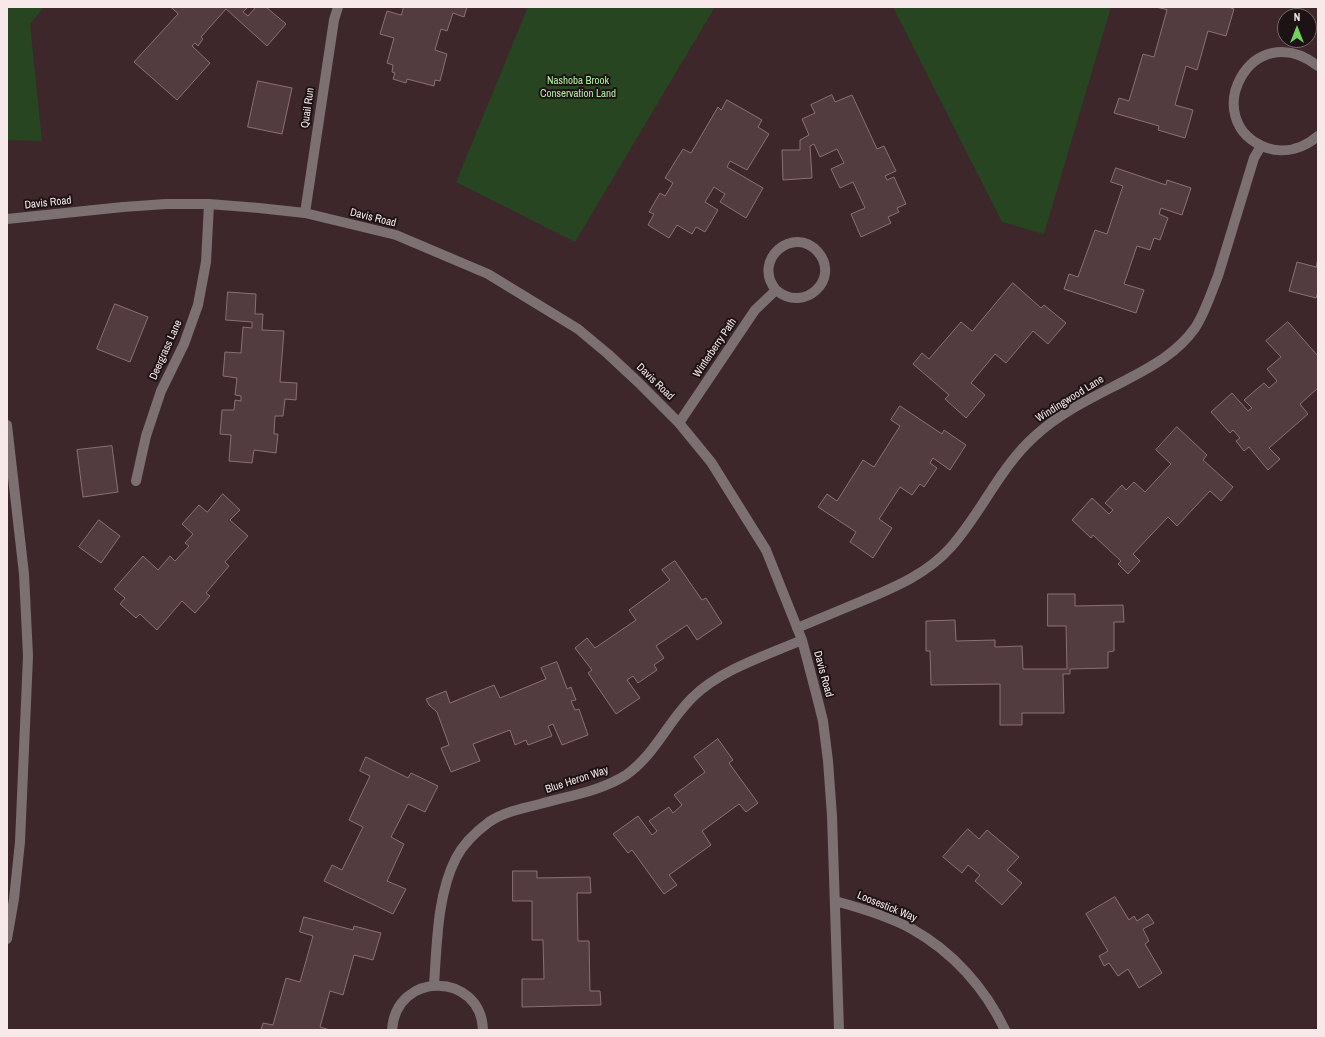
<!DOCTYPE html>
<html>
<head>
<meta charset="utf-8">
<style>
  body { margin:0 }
  #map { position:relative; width:1325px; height:1037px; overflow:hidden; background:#3d272b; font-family:"Archivo Narrow",sans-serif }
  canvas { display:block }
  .frame { position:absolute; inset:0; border:8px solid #f7e8ea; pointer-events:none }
  .north { position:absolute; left:1277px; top:8px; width:40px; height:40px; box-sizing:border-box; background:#1d1315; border:1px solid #74686a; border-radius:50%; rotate:0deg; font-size:11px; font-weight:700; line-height:16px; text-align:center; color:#f7e8ea }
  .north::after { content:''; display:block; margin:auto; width:14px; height:18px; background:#70d35f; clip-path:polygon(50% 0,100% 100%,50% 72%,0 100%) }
</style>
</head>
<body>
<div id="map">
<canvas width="1325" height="1037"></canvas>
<div class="frame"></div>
<div class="north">N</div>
</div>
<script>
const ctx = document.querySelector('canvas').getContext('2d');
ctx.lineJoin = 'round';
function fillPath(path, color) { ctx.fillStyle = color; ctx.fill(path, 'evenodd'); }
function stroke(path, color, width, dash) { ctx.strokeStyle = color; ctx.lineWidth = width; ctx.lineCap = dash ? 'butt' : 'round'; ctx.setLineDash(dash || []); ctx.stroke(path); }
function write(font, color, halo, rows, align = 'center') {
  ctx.font = font + ' "Archivo Narrow",sans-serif'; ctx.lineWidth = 4; ctx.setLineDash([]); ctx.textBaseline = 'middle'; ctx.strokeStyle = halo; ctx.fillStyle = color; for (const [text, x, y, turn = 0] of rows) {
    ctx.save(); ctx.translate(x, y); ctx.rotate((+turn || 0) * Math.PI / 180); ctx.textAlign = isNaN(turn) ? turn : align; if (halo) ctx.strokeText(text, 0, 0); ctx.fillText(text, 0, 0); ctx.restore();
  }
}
fillPath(new Path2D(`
  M7,7H44L30,24L42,141L7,140Z
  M528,7H715L575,242L456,182Z
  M893,7H1111L1044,234L1002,222Z`), '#264520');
const building = new Path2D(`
  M171,7H248L243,12L248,16L256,7H266L286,24L267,46L226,9L201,37L203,39L198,46L195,43L192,46L210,63L177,100L134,62L178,14Z
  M404,7H467L464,17L453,13L447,31L441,29L435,50L447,54L440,81L435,80L434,86L407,79L406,83L393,79L395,73L392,72L393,65L387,63L394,38L380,34L387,11L401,15Z
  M1156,7H1228L1234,9L1226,36L1208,31L1197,70L1186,66L1175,105L1193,110L1185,138L1158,130L1159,126L1114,113L1119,98L1129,101L1143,54L1154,57L1167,10Z
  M258,81L292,88L282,134L248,127Z
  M832,95L835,102L852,95L877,149L884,146L896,171L885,176L887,180L894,177L906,204L897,208L899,212L888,217L891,223L861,237L851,214L865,208L853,182L840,188L831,169L844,163L837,149L820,157L814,144L810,146L812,178L783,180L782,150H800V140L809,135L802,119L815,113L811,105Z
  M727,100L762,120L758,127L769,134L747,170L730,161L727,167L763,188L746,218L720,202L725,194L714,187L705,202L718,210L705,232L696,227L692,234L677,225L669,238L648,225L654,214L649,212L660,193L665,196L673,183L665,178L683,149L691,153L718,107L721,110Z
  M1116,168L1166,185L1167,180L1191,188L1182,215L1161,208L1159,214L1168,218L1160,240L1154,238L1150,250L1137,246L1124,284L1144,290L1136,313L1064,289L1069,274L1078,277L1095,230L1107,234L1123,186L1111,182Z
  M1318,257V292L1316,298L1289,291L1297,262L1316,267Z
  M1013,283L1041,308L1044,305L1066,323L1048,344L1033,331L1006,363L995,354L971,383L985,395L966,418L945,399L949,395L913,364L922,353L929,359L961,322L972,331Z
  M228,292L256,294L255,314H263L262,330L284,331L280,382L297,383L296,400L285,399L283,416H275L274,434H278L276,453L254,450L252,463L229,461L231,435L220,434L222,410H234L235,400L241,401V396L235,395L237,378L223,376L225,352L241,353L243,327L252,328V322L226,320Z
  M115,304L148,317L130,362L97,349Z
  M1288,322L1318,356V388L1300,404L1308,414L1269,448L1280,459L1268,470L1249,447L1244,451L1236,441L1240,438L1233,430L1230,433L1211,412L1232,393L1248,411L1252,408L1244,400L1264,383L1269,388L1277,381L1267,369L1281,357L1266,341Z
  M900,406L942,434L944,430L966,445L950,470L933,458L930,463L937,468L924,487L920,484L912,495L900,487L879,519L892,528L873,558L850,542L856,532L818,507L827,494L837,501L863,460L874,467L900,426L891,420Z
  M1177,427L1207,455L1203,460L1233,487L1221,501L1210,491L1177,526L1168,517L1133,554L1140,561L1128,574L1118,564L1121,561L1093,535L1091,538L1072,520L1092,498L1109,514L1113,510L1105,503L1122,485L1126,490L1134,482L1145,492L1171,464L1156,450Z
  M112,446L118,492L83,497L77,450Z
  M223,494L240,510L230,520L248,536L225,562L229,566L206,593L210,596L195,613L182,601L157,630L140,614L136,618L120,604L125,598L114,589L143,556L158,570L170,556L175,561L189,546L185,543L193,534L182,524L199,505L207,512Z
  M99,520L120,536L101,563L79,547Z
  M675,561L702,600L706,598L722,623L697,640L687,625L656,646L664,658L654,665L657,670L638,683L633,676L627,680L640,698L616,714L588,673L592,670L575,648L587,638L595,648L636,620L629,610L670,580L662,570Z
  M1048,594H1075V606L1123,605L1124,622H1114V651L1108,652V668L1070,669V674H1063L1064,713H1022V725H1000V684L931,685L930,651H926V621L955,620L956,641L995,640V647L1022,646L1023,669H1067L1066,626H1048Z
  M557,662L567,689L571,687L576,700L571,701L575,710L579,709L588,735L562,745L553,724L548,726L552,736L528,745L526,740L515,745L510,730L473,744L480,761L451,772L441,748L449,745L437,712L429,705L426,699L446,691L450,703L494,685L500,698L546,679L541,668Z
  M718,739L733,760L729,763L758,803L746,812L739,804L702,831L711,845L669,875L677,885L664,894L632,850L628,853L613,834L638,816L652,835L657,831L649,821L669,807L673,813L682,805L674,795L705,772L694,757Z
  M366,757L408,778L411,773L438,786L425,812L408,804L391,837L404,844L387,881L406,889L393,914L324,881L332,865L342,870L363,827L349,820L370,776L360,771Z
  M968,829L979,839L987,830L1019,857L1007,870L1022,883L1002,905L975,881L980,875L968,865L962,873L943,857Z
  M513,871H537V878L590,877L591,893H577L578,941H589L590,991H600L601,1005L522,1007V979H544L543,940H532V901H513Z
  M1115,897L1129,920L1134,916L1137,921L1148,914L1154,923L1143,929L1149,941L1145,944L1162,973L1139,988L1128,969L1118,976L1109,963L1104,966L1099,956L1108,951L1086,914Z
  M304,917L353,930L354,926L381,933L373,960L354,955L343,995L330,991L320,1027L330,1030H261L263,1023L273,1025L286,978L300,982L313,936L300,932Z`);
fillPath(building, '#533c40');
stroke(building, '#8a7074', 1);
stroke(new Path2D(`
  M1318,66C1251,14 1196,122 1267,148C1286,154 1304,148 1318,136
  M305,213L334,20L338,7
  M7,219L123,207L166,204H209L259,208L305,213L396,235L488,274L578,329L608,354L638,382L679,423L711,462L766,550L802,640L817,697L823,721L828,761L832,816L839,1030
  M679,423L755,310L776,290C751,260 794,224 818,252C841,279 804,314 776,290
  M7,425L24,574L28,656L20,842L14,899L7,939
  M136,481L146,436L161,391L184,344L198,305L206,262L209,204
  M797,628C819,619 840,610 862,601C895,587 927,574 951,547C982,512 1000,467 1035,436C1062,411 1096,396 1128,379C1153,366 1178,352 1195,328C1205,313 1211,293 1218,276L1254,158L1261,146
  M835,901C861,908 888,916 912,929C953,952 985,988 1005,1030
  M434,985C437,944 437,895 456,858C463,844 477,831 489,822C504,812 523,808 540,804C568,796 601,791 626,775C655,755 668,721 693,697C720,670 767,655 802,640
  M392,1030C396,970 481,972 483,1030`), '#7c7072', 10);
write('11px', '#adefa2', '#1d1315', [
  ["Nashoba Brook",578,81],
  ["Conservation Land",578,94]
]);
write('11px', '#f7e8ea', '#1d1315', [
  ["Quail Run",308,108,-82],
  ["Davis Road",48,203,-6],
  ["Davis Road",373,218,14],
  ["Winterberry Path",715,348,-56],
  ["Deergrass Lane",166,350,-66],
  ["Davis Road",655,382,44],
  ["Windingwood Lane",1070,399,-32],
  ["Davis Road",823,674,75],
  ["Blue Heron Way",577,780,-18],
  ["Loosestick Way",887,907,22]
]);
</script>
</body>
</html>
